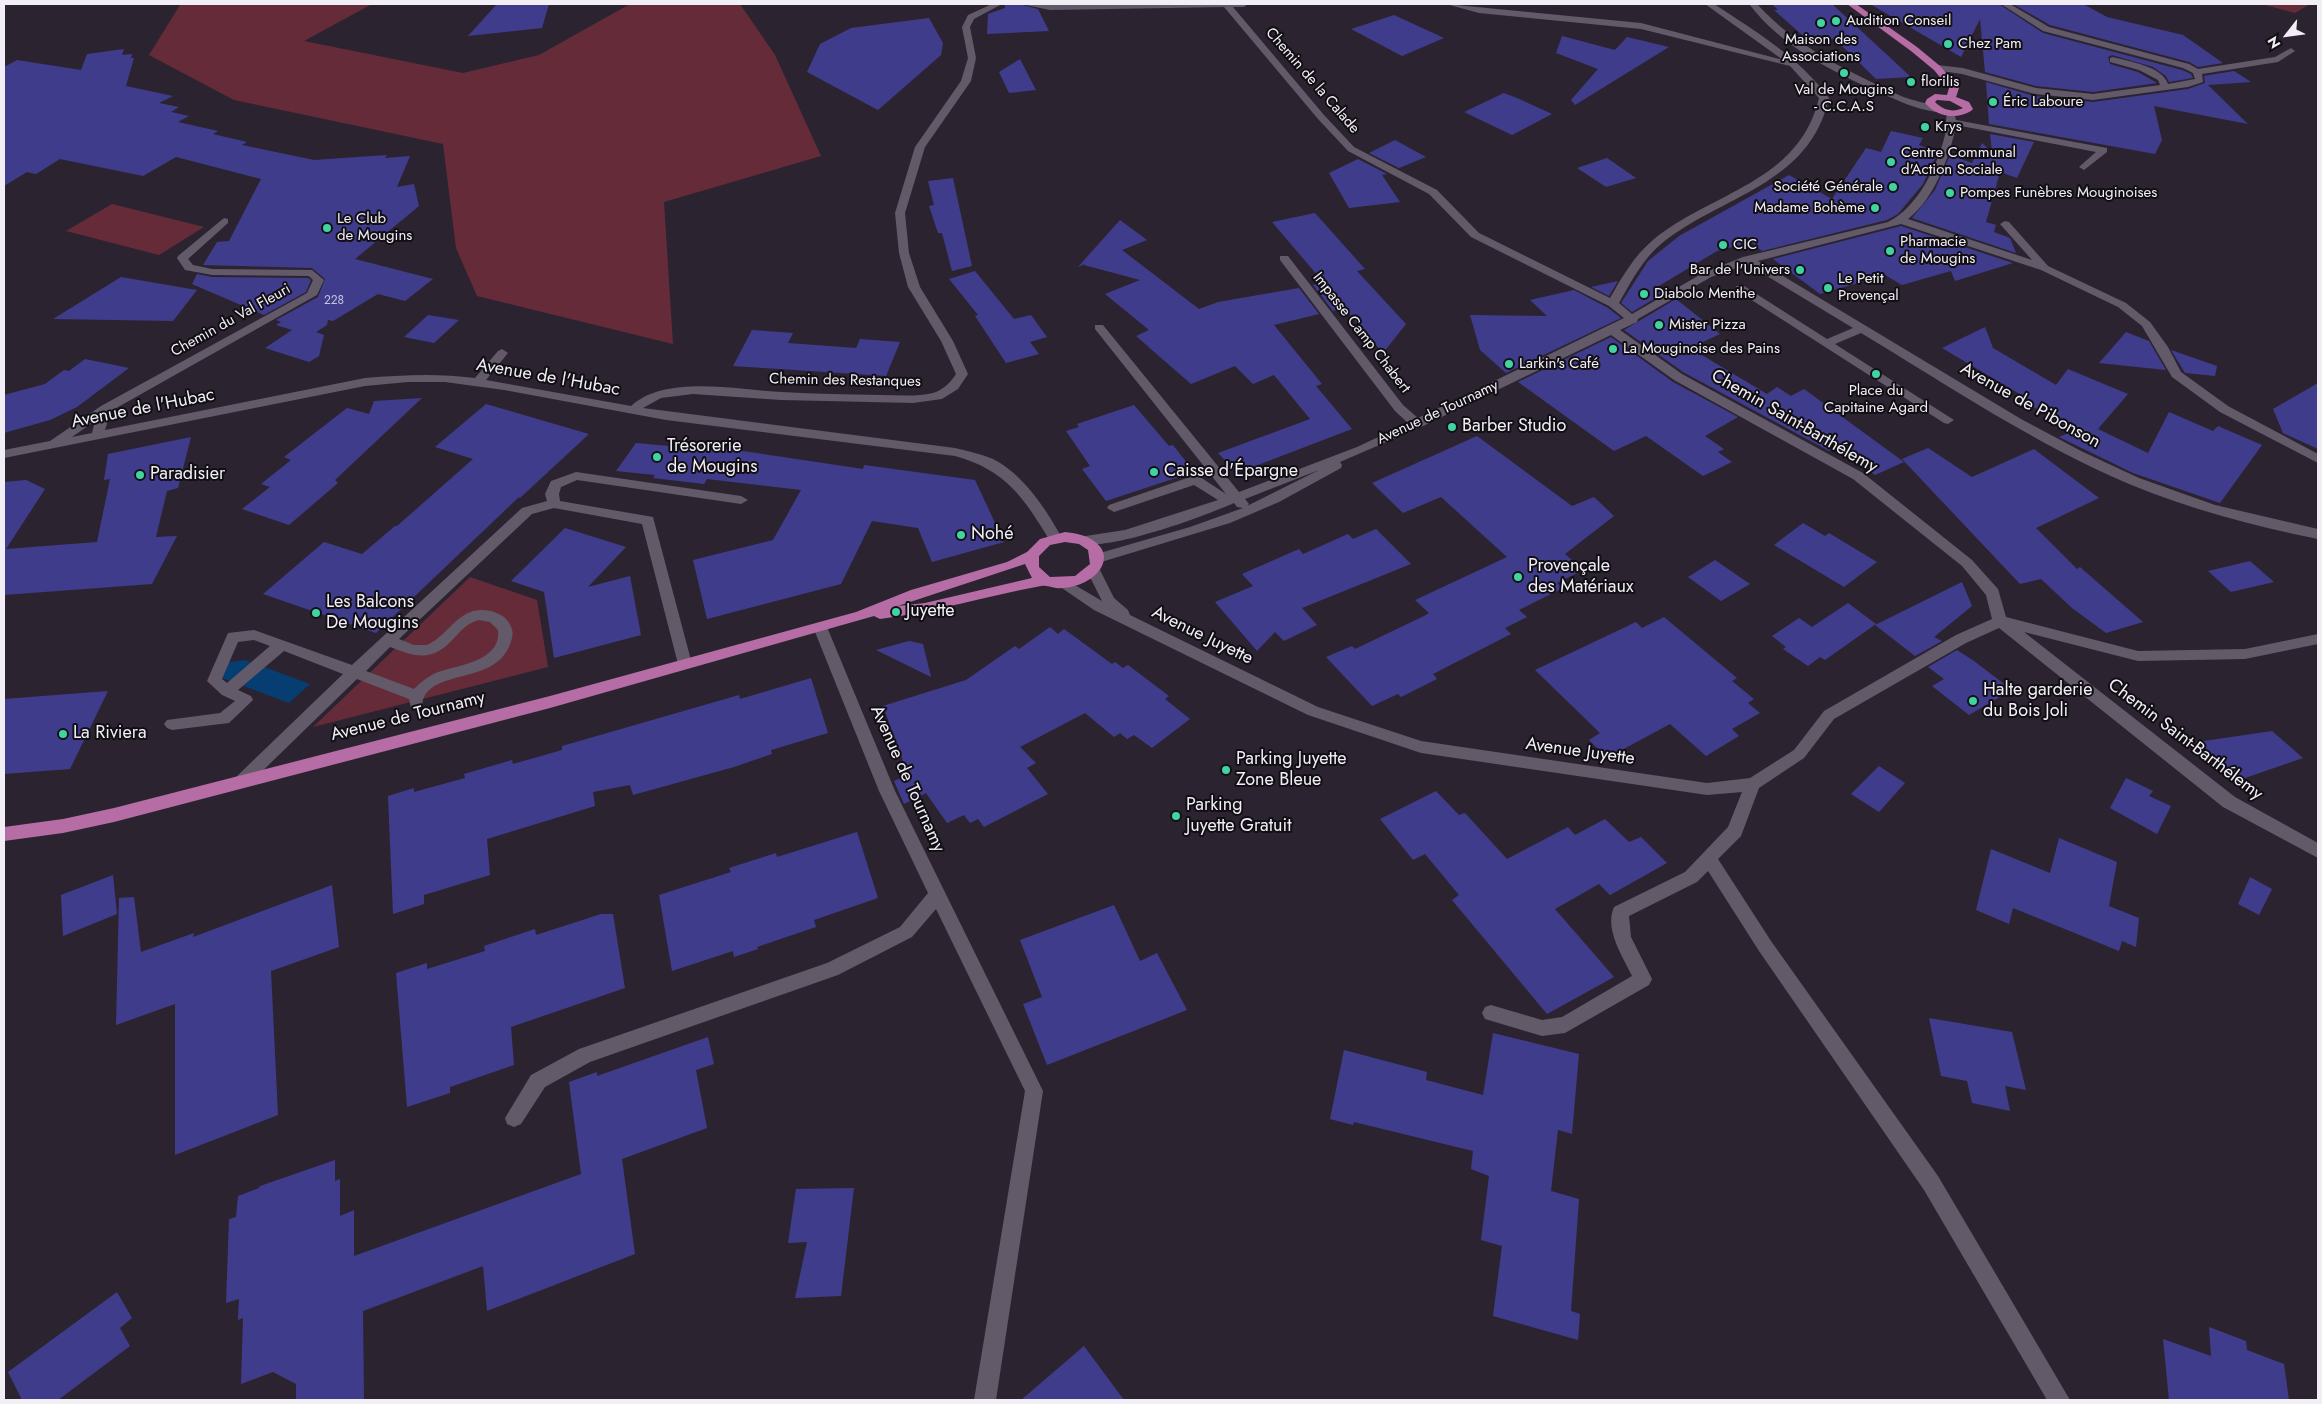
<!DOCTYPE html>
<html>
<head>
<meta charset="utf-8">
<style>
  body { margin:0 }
  #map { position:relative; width:2322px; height:1404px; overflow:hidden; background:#2b2430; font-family:Jost,sans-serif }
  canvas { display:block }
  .frame { position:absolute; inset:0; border:5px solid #f2eef6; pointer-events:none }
  .north { position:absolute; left:2262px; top:10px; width:50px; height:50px; -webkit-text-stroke:4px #110e14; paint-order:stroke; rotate:240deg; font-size:14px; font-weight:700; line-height:20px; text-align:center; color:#f2eef6 }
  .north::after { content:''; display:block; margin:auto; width:18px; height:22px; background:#f2eef6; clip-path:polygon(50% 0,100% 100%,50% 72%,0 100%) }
</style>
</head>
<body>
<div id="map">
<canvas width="2322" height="1404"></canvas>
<div class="frame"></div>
<div class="north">N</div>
</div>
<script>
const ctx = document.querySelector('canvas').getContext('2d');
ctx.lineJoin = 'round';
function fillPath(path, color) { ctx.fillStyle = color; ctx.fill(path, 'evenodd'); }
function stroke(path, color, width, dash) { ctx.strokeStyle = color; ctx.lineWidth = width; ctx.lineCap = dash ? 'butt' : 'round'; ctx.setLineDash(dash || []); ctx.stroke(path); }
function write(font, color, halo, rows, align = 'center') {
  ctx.font = font + ' Jost,sans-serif'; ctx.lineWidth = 4; ctx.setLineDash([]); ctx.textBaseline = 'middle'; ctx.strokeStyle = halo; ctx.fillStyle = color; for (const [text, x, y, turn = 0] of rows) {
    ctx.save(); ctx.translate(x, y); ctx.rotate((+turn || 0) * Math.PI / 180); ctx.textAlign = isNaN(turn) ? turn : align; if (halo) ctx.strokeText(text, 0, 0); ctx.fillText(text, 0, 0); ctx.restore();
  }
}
fillPath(new Path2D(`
  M184,4H372L304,41L463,73L539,55L630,4H740L775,55L821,156L664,202L673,344L477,296L456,248L443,144L234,100L149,55L180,5Z
  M2261,4H2310L2295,13Z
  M112,204L204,227L159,255L66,231Z
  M470,577L537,600L548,667L313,727Z`), '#662b39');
fillPath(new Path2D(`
  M245,660L310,684L289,703L222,678L229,662Z`), '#073e71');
fillPath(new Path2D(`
  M497,4H549L542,28L468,36Z
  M1005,4H1019L1038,9L1049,31L987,34L988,14L1005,8Z
  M1772,4H1832L1911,77L1876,79L1839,43L1833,39L1809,41L1774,10H1778Z
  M1870,4H1999L2043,33L2182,70L2191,74L2193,78L2169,82L2166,76L2153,67L2112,55L2108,57L2110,64L2138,72L2157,83L2093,92L2036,86L1985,72L1980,19L1961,57Z
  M2013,4H2083L2107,17L2183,35L2223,63L2198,67L2189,62L2050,25Z
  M1394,15L1444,38L1402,56L1351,29Z
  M929,18L943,43L941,55L878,110L807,72L820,44L851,28Z
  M1562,36L1615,50L1627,37L1669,47L1575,105L1571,100L1598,69L1556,53Z
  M124,49L122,55L132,54L131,58H134L126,86L173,96L159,103L179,107L171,112L189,116L178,122L218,131L213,134L247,142L242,145L314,160L387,155L385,158L410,156L397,187L414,184L419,206L355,259L433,279L405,301L378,294L333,321L328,320L327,325L316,332L324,335L319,356L309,362L265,348L292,330L276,325L281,322L276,320L318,297L325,279L312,268L203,265L217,242L229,241L261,179L176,157L143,176L60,159L36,174L27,172L4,186V67L17,60L81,70L87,54Z
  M1020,59L1036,90L1009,93L999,72Z
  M2234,71L2251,82L2208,85L2248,124L2154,106L2162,140L2155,154L1989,124L1986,82L2034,96L2093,102L2188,89L2205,83L2204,76Z
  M1504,93L1517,98L1552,114L1512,135L1464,112Z
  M1891,131L1923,138L1919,145L1938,152L1923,184L1898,214L1887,220L1762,251L1751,242L1717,251L1659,286L1666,292L1632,312L1621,303L1648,261L1679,236L1789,175L1832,199L1866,148L1881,152Z
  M1990,134L2034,142L2017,178L2000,172L1986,222L1996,225L1994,232L2010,238L2016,253L1912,218L1935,190L1950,155L1972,163L1982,143L1992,152Z
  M1395,140L1426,157L1399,168L1369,153Z
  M1607,158L1636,178L1606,187L1577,168Z
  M1358,159L1387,174L1382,175L1400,202L1349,208L1329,173Z
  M953,178L972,266L952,271L942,233H938L929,206L934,205L928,181Z
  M1315,213L1365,269L1357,271L1406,324L1383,353L1344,308L1333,311L1313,285L1324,283L1272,222Z
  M1120,220L1147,240L1122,250L1199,309L1218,302L1299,288L1319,314L1274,325L1322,384L1316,386L1352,429L1237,473L1218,453L1310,419L1274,375L1253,384L1235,366L1191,384L1136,336L1149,330L1105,294L1140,280L1084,265L1085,264L1078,267Z
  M1901,226L2013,263L1955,281L1951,271L1902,285L1885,275L1820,294L1773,259Z
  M975,271L1014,319L1031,315L1047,337L1030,342L1039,354L1006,363L975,316L978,315L949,279Z
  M197,274L212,277L308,278L311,280L306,292L264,315L192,284Z
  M121,277L197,290L173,321L53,319Z
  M1618,281L1609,296L1591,287Z
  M1574,290L1608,308L1621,318L1506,373L1480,350L1470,315L1547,316L1530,300Z
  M1676,299L1720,334L1690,348L1767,394L1777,387L1791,396L1804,389L1904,462L1875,475L1838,447L1829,451L1683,372L1624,330Z
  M428,315L459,320L434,343L404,337Z
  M1985,327L1993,348L2056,385L2068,369L2128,394L2098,429L2148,453L2169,412L2213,431L2218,426L2262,445L2220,503L2133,473L2059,437L2073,431L2018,398L2023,396L1942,348Z
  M752,330L793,333L788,343L856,348L860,339L900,342L886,376L733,366Z
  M2126,332L2149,341L2166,370L2099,363Z
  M1611,337L1673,382L1738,417L1705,436L1724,449L1718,452L1732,462L1703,476L1646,436L1614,451L1518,382Z
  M2171,350L2217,366L2215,376L2185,373Z
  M85,359L129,368L77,407L50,420L4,433V395L45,384L64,370L69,371Z
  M2318,383V449L2283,433L2273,409Z
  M422,398L335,480L338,483L289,525L242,509L270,487L261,484L291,460L284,457L347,408L369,414L374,401Z
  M486,404L589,434L520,498L519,497L376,633L263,594L324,542L362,554L395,526H397L473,459L435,447Z
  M1134,405L1169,446L1173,445L1194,472L1106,501L1082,469L1090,466L1066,431L1079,427L1077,424Z
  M1477,436L1572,506L1594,497L1614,516L1565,554L1583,570L1557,583L1563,588L1519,610L1527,617L1505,628L1511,634L1433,674L1437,679L1401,697L1398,694L1372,706L1326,657L1352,646L1355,649L1424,616L1429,613L1415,600L1507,557L1441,497L1403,513L1372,483Z
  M191,437L178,488L167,491L156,537L177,536L152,584L4,595V482L26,480L45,489L6,549L97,542L110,479L104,480L108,454Z
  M636,443L680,447L682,444L736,450L863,469L864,465L975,480L1004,542L932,562L918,528L872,521L841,584L707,619L693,560L773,540L801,490L707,479L704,484L653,478L655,475L616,471Z
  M1928,448L1972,477L2034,449L2099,498L2036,528L2077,569L2080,567L2143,622L2106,633L2072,608L2041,579L2020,584L1902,459Z
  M1803,523L1825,536L1829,533L1877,562L1844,587L1774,545Z
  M565,528L626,547L588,587L630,576L641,635L554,658L544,592L511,581Z
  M1376,529L1411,564L1302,608L1317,625L1284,641L1275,632L1257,651L1215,602L1253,586L1242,574L1299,549L1303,554L1348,534L1353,539Z
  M1715,560L1750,584L1721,601L1688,577Z
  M2250,561L2274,582L2231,592L2208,571Z
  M1962,582L1972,606L1934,637L1942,641L1915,656L1875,625Z
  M1848,603L1876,624L1825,660L1820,657L1808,666L1783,649L1786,647L1772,636L1799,618L1812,627Z
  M1664,617L1737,678L1732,681L1754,699L1748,703L1760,713L1732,729L1739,736L1706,756L1670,724L1607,758L1589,740L1600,733L1535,670L1636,622L1642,628Z
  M1050,627L1058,634L1064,629L1112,664L1115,662L1123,668L1128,665L1169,696L1165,699L1190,719L1152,748L1134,735L1127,739L1120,733L1114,737L1085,713L1020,747L1036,763L1027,768L1048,794L984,827L978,819L970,823L964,815L947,823L926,793L904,804L894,781L908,775L883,706L966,680L1015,646L1019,649Z
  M909,641L923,644L931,677L876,650Z
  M1957,650L1974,661L2012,690L1969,715L1932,686L1944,679L1928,667Z
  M811,678L828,733L771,750L772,754L734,767L633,795L630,785L593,792L595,806L487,839L490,875L424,895V904L393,914L388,796L414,788V792L465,778L464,774L512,760L513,764L562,750V746L694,708L739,695L740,699Z
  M108,691L70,769L4,774V699Z
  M2272,731L2303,758L2242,779L2197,742Z
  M1879,766L1905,783L1879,812L1851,794Z
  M2126,778L2153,791L2149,796L2171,806L2157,834L2110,808Z
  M1436,791L1459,815L1465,813L1507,859L1568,827L1575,835L1605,819L1629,842L1641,837L1667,863L1610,895L1599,884L1555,909L1614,977L1547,1014L1452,900L1459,895L1425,854L1413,860L1380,819Z
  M857,832L878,898L814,920L816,927L757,947L758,949L734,957L733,951L672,971L659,895L731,872L729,868L776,853L777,857Z
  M2059,838L2117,862L2109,906L2139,918L2136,947L2122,941L2119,951L2013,908L2009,924L1976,910L1991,849L2050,873Z
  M113,875L117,914L63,936L61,895Z
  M2250,877L2272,889L2259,915L2238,904Z
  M332,885L339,947L271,971L278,1115L175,1155V1004L116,1025L119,898L134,897L141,952L194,933L193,937Z
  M1114,905L1140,961L1157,953L1187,1010L1047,1065L1023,1004L1042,997L1020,940Z
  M601,914H613L625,988L511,1027L514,1065L450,1087V1093L407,1107L396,973L427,963V969L485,951L484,946L535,929L536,935Z
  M1929,1018L2012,1032L2026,1090L2005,1086L2010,1111L1972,1103L1967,1081L1941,1076Z
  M1493,1033L1579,1054L1572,1134L1558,1130L1551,1191L1579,1199L1571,1311L1580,1314L1578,1340L1493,1316L1502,1246L1481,1240L1489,1176L1471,1169L1473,1151L1354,1122L1353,1125L1330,1119L1344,1050L1427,1072L1426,1080L1483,1095Z
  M708,1037L714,1064L696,1070L707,1128L622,1159L635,1254L487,1311L483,1266L363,1311L364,1400H296V1384L273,1372L241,1384L243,1318L238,1320L239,1299L226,1303L229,1219L236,1217L238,1196L259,1188L260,1186L335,1160V1181L340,1179V1216L354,1210V1256L581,1174L569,1082L597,1072V1076Z
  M854,1188L841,1296L795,1298L807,1242L788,1243L796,1189Z
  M117,1292L132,1318L120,1328L130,1346L58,1400H22L8,1372Z
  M2209,1327L2246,1341L2247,1350L2284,1364L2289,1400H2169L2163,1339L2211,1356Z
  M1084,1346L1124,1400H1021Z`), '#403c8c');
fillPath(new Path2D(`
  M992,4H1002L974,19L970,27L976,58L971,81L925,147L905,213L909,253L920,287L953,341L968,374L958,389L942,399L913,403L781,400L693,394L661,398L643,408L955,448C967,451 981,454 993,459C1023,474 1046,509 1062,538L1060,541H1050C1024,498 1006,470 955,456L666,420L504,390L445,382H408L365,386L4,458V450L50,441L101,406L307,293L313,280L309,276L212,275L185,270L177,258L178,256L224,218L228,219V223L188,259L193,265L212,269L312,270L324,280L317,295L111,411L105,430L365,378C402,375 437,373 475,378L498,351L502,349L508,353L486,380L631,406C666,374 738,390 782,392C815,394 848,394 880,395C898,395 916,397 933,393C943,390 951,382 956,374L941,341L908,287L899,253L895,213L915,147L961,81L968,58L962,27L968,15ZM95,421L92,433L72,437Z
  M1021,4H1248L1244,7H1233L1324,115L1354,147L1437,190L1479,233L1610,298C1622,277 1634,256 1653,240C1711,192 1799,183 1819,98L1790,66L1641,29L1479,13L1446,4L1641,23L1783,60L1705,4H1714C1755,31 1799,57 1829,98C1809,186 1721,195 1661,244C1642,260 1631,282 1619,303L1632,314L1703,273L1743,257L1888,222C1918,207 1937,167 1945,135C1946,128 1945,119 1948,112H1954L1956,120L2107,148V152L2084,170L2079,167L2096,152L1956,125C1950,157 1934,199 1908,219L2032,260L2000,224L2005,221L2009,222L2048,266L2126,303L2150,322L2168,347L2181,372L2228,406L2318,454V463L2220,412L2172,377L2142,326L2118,307L2041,270L1901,224L1758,261L2021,419L2081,451L2139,478L2215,505L2318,529V539C2254,526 2189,509 2129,484C2035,444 1949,386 1861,333L1835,344L1954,420L1948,424L1944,423L1736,290V286H1744L1827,339L1853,328L1747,264L1711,277L1638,319L1637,322L1620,330L1682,374L1863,473L1972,560L1998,589L2006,617L2138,651L2245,649L2318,634V644L2245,659L2138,661L2024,632L2235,797L2318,843V858L2223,807L1999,628L1966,643L1834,719L1804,758L1759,788L1741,836L1718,859L1771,941L1938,1176L2070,1400H2047L1924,1190L1759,951L1708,871L1697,882L1629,916L1631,937L1652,979L1649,985L1565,1033L1542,1036L1485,1019L1482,1013L1485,1007L1491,1005L1542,1020L1562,1017L1632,976C1623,957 1604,929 1614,907L1685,872L1728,827L1742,792L1707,795L1421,753L1308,715L1094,610L1056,584L1063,579L1068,581L1102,601L1087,571L1089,568H1099L1114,598L1128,610L1130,615L1318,707L1421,741L1707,783L1750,778L1794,750L1824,711L1956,635L1992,619L1986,595L1962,566L1853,479L1674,380L1611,335L1421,427L1340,462L1342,465L1341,468L1279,502L1230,523L1098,563L1093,561L1091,558L1093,555L1190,527L1243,508L1237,507L1234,503C1205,516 1108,552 1079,543L1077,540L1079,537L1125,530L1218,500L1194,485L1114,512L1107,508L1109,505L1190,477H1200L1226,494L1095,329V325H1103L1239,492L1357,447L1408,423L1395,411L1280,260V256H1288L1403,405L1418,418L1624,318L1609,306L1471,237L1429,194L1348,151L1318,119L1224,7L1050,10ZM1319,470L1247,506L1249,504L1245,499Z
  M1749,4H1757C1797,48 1848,71 1901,96C1910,100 1936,105 1941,109L1936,112C1915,109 1897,100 1878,92C1830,70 1782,47 1749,4Z
  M2001,4H2010L2049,27L2189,64L2198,69L2275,57L2291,48L2295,51L2278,62L2202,74L2203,82L2188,87L2093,100L2035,94L1962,74L1934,70L1933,68L1937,65L1963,68L2036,88L2093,94L2160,85L2158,80L2139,70L2110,62V58L2113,57C2130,62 2162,66 2168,84L2195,79L2193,73L2183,68L2043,31Z
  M576,472L741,496L748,500L741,504L577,480L561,487L559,494L560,501L653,517L692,664L690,668H680L678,664L642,524L554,508L532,514L399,639L414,645H427C451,634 459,604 491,611C497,613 503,615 507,620C511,625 514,632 512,638C501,685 439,668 424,697C422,701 423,704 421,708H411L409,699L357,679L248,785L242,787L236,785L234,781L236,777L343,674L284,651L238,690L251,696L253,700L229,723L172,730L167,728L164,724L167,720L220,713L235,701L222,695L207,681L228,633L254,630L352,665L522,508L547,501L545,494L551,481ZM479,620L490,622L498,630C502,662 456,665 436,673C427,677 421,682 414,689L366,671L390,647C421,659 434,661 457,635C463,628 470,622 479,620ZM254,640L270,646L227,683L222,679L238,642Z
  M820,622L827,627L895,791L1043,1091L996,1400H974L1025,1091L936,909L912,937L838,975L590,1062L545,1087L521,1124L514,1127L507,1124L505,1118L531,1075L579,1049L827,963L900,927L928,893L879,791L813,627Z`), '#625a68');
fillPath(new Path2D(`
  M1847,4H1856L1917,47L1940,66L1959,88L1956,97L1969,102L1973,109L1971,111C1956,120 1937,117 1925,103L1927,99L1935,94L1947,95L1949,88L1934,70L1911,51ZM1937,100L1950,101L1963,108C1953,113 1943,110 1935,102Z
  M1065,532C1075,533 1086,535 1094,541C1113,554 1102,574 1085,582C1077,586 1065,589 1056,588C1050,587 1046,585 1041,586C986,596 935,612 880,619L874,616L550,708L114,822L63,833L4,841V827L63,819L114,808L550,696L856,612L911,590L1007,562L1027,552L1040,539ZM1065,542L1079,544L1088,550L1090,564L1075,576L1050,577L1039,567V556L1050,545ZM1025,564L1032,578L925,603L898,606Z`), '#b66da5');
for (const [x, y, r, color] of [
  [1836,21,5,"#3fd4a2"],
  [1821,23,5,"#3fd4a2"],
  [1948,44,5,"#3fd4a2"],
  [1844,73,5,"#3fd4a2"],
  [1911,82,5,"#3fd4a2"],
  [1993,102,5,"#3fd4a2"],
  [1925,127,5,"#3fd4a2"],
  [1891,162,5,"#3fd4a2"],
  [1893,187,5,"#3fd4a2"],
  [1950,193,5,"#3fd4a2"],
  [1875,208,5,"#3fd4a2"],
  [327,228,5,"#3fd4a2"],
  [1723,245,5,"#3fd4a2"],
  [1890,251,5,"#3fd4a2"],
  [1800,270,5,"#3fd4a2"],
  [1828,288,5,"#3fd4a2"],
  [1644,294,5,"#3fd4a2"],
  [1659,325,5,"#3fd4a2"],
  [1613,349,5,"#3fd4a2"],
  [1509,364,5,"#3fd4a2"],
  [1876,374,5,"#3fd4a2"],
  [1452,427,5,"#3fd4a2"],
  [657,457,5,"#3fd4a2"],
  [1154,472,5,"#3fd4a2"],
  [140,475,5,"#3fd4a2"],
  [961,535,5,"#3fd4a2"],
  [1518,577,5,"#3fd4a2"],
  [896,612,5,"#3fd4a2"],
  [316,613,5,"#3fd4a2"],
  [1973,701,5,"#3fd4a2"],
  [63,734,5,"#3fd4a2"],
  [1226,770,5,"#3fd4a2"],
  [1176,816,5,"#3fd4a2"]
]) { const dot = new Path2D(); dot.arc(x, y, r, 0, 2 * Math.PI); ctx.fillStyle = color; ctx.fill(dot); stroke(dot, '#110e14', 2); }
write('12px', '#c6c2dc', null, [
  ["228",334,301]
]);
write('15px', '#f2eef6', '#110e14', [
  ["Audition Conseil",1846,21],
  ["Maison des",1821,40,"center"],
  ["Associations",1821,57,"center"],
  ["Chez Pam",1958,44],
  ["florilis",1921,82],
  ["Val de Mougins",1844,90,"center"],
  ["- C.C.A.S",1844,107,"center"],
  ["Éric Laboure",2003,102],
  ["Krys",1935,127],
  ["Centre Communal",1901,153],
  ["d'Action Sociale",1901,170],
  ["Société Générale",1883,187,"right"],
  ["Pompes Funèbres Mouginoises",1960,193],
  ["Madame Bohème",1865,208,"right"],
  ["Le Club",337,219],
  ["de Mougins",337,236],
  ["Pharmacie",1900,242],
  ["de Mougins",1900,259],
  ["CIC",1733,245],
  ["Bar de l'Univers",1790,270,"right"],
  ["Le Petit",1838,279],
  ["Provençal",1838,296],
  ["Diabolo Menthe",1654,294],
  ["Mister Pizza",1669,325],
  ["La Mouginoise des Pains",1623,349],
  ["Larkin's Café",1519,364],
  ["Place du",1876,391,"center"],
  ["Capitaine Agard",1876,408,"center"]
], 'left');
write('15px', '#f2eef6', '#110e14', [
  ["Chemin de la Calade",1312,81,49],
  ["Chemin du Val Fleuri",231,321,-29],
  ["Impasse Camp Chabert",1361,333,52],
  ["Chemin des Restanques",845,381,1],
  ["Avenue de Tournamy",1438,413,-25]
]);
write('18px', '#f2eef6', '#110e14', [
  ["Avenue de l'Hubac",548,378,10],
  ["Avenue de Pibonson",2030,406,29],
  ["Avenue de l'Hubac",143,409,-11],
  ["Chemin Saint-Barthélemy",1794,422,30],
  ["Avenue Juyette",1202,636,26],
  ["Avenue de Tournamy",408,717,-14],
  ["Chemin Saint-Barthélemy",2185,740,37],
  ["Avenue Juyette",1580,752,8],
  ["Avenue de Tournamy",907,779,66]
]);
write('18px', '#f2eef6', '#110e14', [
  ["Barber Studio",1462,427],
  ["Trésorerie",667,447],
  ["de Mougins",667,468],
  ["Caisse d'Épargne",1164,472],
  ["Paradisier",150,475],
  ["Nohé",971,535],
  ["Provençale",1528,567],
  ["des Matériaux",1528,588],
  ["Les Balcons",326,603],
  ["De Mougins",326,624],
  ["Juyette",906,612],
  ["Halte garderie",1983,691],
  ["du Bois Joli",1983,712],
  ["La Riviera",73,734],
  ["Parking Juyette",1236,760],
  ["Zone Bleue",1236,781],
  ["Parking",1186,806],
  ["Juyette Gratuit",1186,827]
], 'left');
</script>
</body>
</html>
